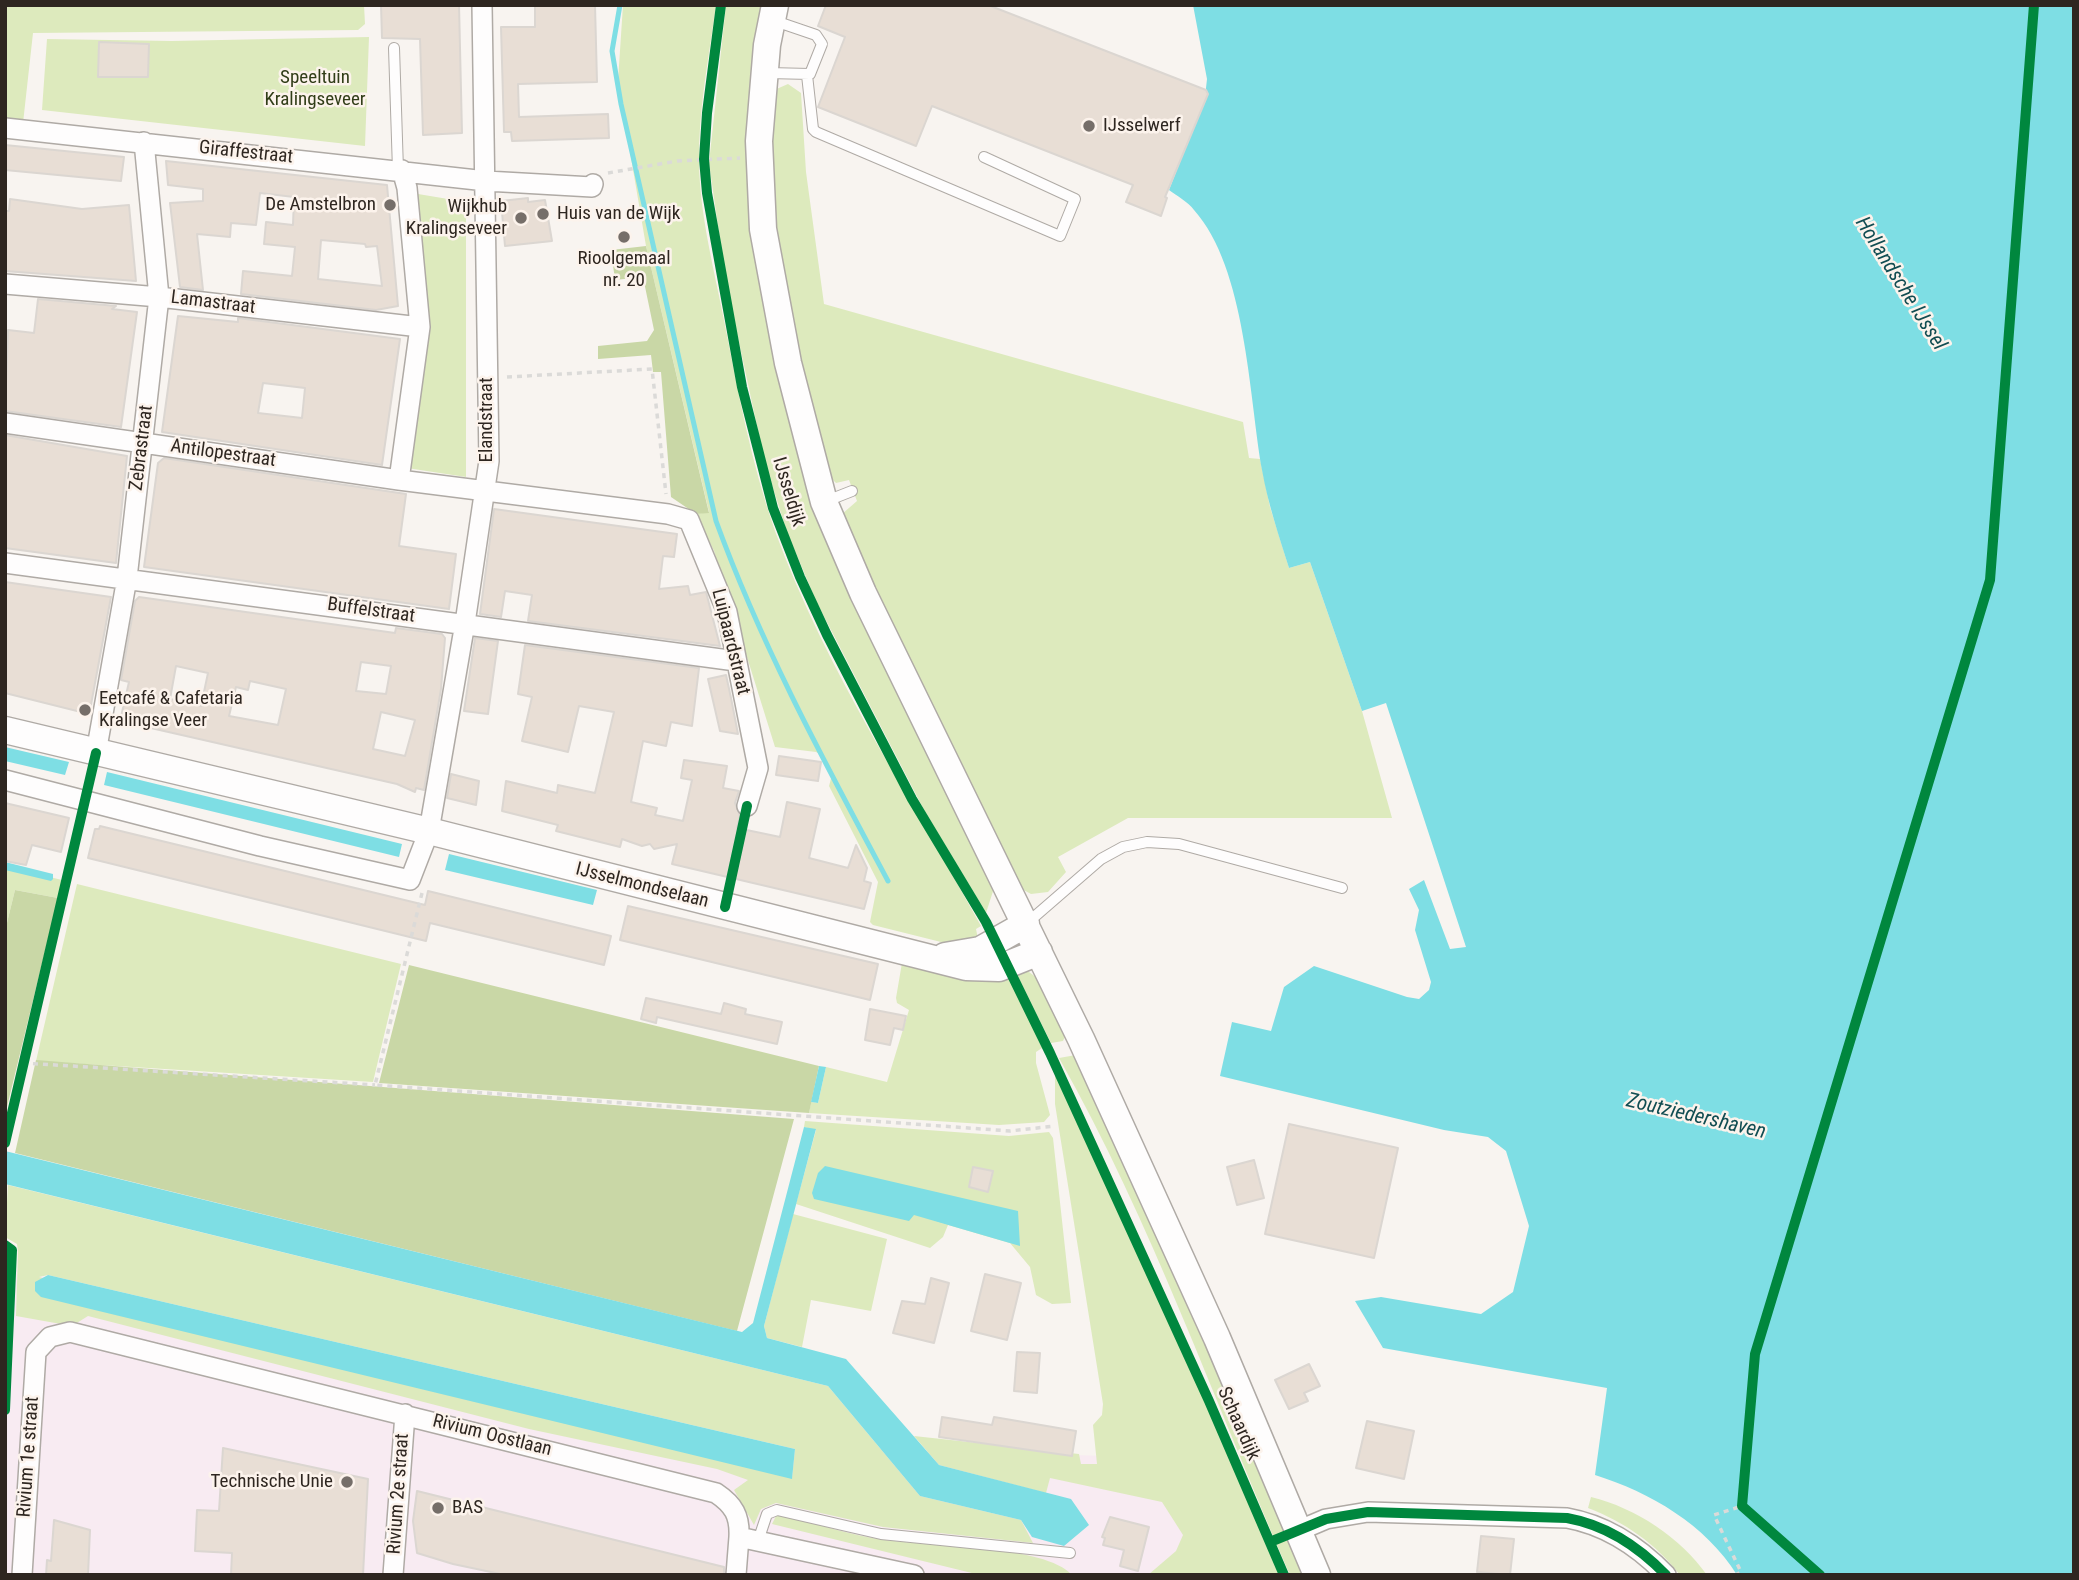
<!DOCTYPE html>
<html>
<head>
<meta charset="utf-8">
<style>
  body { margin:0 }
  #map { position:relative; width:2079px; height:1580px; overflow:hidden; background:#f8f4f0; font-family:"Roboto Condensed",sans-serif }
  canvas { display:block }
  .frame { position:absolute; inset:0; border:7px solid #2e2620; pointer-events:none }
</style>
</head>
<body>
<div id="map">
<canvas width="2079" height="1580"></canvas>
<div class="frame"></div>
</div>
<script>
const ctx = document.querySelector('canvas').getContext('2d');
ctx.lineJoin = 'round';
function fillPath(path, color) { ctx.fillStyle = color; ctx.fill(path, 'evenodd'); }
function stroke(path, color, width, dash) { ctx.strokeStyle = color; ctx.lineWidth = width; ctx.lineCap = dash ? 'butt' : 'round'; ctx.setLineDash(dash || []); ctx.stroke(path); }
function write(font, color, halo, rows, align = 'center') {
  ctx.font = font + ' "Roboto Condensed",sans-serif'; ctx.lineWidth = 5; ctx.setLineDash([]); ctx.textBaseline = 'middle'; ctx.strokeStyle = halo; ctx.fillStyle = color; for (const [text, x, y, turn = 0] of rows) {
    ctx.save(); ctx.translate(x, y); ctx.rotate((+turn || 0) * Math.PI / 180); ctx.textAlign = isNaN(turn) ? turn : align; if (halo) ctx.strokeText(text, 0, 0); ctx.fillText(text, 0, 0); ctx.restore();
  }
}
fillPath(new Path2D(`
  M5,1267L727,1444L1168,1458L1214,1575H5Z`), '#f8ebf2');
fillPath(new Path2D(`
  M5,5H364L365,24L358,30L33,33L23,123L5,121Z
  M623,5H716C709,57 698,111 699,163C700,216 714,269 724,320C738,391 751,463 775,531C826,671 910,796 981,926L976,929L978,939L945,943L873,925L870,922L878,882L829,786L832,775L824,756L816,752L775,747L714,551L696,514L709,512L646,246L618,81Z
  M726,5H763L757,50L796,438L995,885L986,913L923,808L817,603L787,532L765,463L726,282L709,163Z
  M369,37L365,146L42,110L47,39L172,41Z
  M788,84L801,93L806,172L824,304L1243,422L1249,458L1260,459L1270,507L1289,568L1310,562L1362,711L1392,818H1128L1058,857L1066,872L1048,892L1031,894L1020,888L917,684L842,514L857,501L849,480L836,483L828,475L780,273L770,169L772,91Z
  M412,193L466,202V477L407,468Z
  M5,866L62,880L58,898L15,890L5,931Z
  M77,884L401,964L373,1082L36,1061Z
  M903,957L1009,973L1042,1048L1036,1052V1063L1050,1115L1044,1122L999,1125L809,1113L811,1102L818,1103L826,1067L887,1082L909,1010L897,1003L896,998Z
  M1015,971L1029,972L1037,978L1067,1032L1063,1041L1051,1043Z
  M1076,1055L1130,1166L1307,1575H1290C1214,1402 1152,1222 1059,1058Z
  M1055,1071L1206,1402L1279,1575H1148L1176,1551L1183,1535L1162,1502L1050,1478L1046,1493L939,1465L914,1436L1079,1454L1081,1464H1097L1093,1425L1102,1415L1103,1404L1055,1104Z
  M805,1121L1009,1136L1049,1132L1053,1138L1071,1303L1052,1304L1036,1295L1030,1267L1010,1243L1020,1246L914,1215L948,1225L943,1237L930,1248L796,1204L816,1130L804,1127Z
  M8,1185L828,1386L920,1496L1021,1520L1033,1543L883,1527L776,1503L761,1509L754,1525L734,1490L748,1480L717,1469L529,1429L88,1316L72,1326L16,1316L18,1252L17,1244L5,1237ZM48,1275L795,1449L792,1478L39,1277Z
  M793,1214L887,1239L871,1311L811,1300L802,1347L767,1338L764,1326Z
  M1591,1497C1636,1508 1681,1538 1707,1575H1680C1655,1543 1626,1523 1588,1508Z
  M786,1515C819,1525 851,1535 885,1540C927,1546 1046,1545 1072,1575H980L772,1524L776,1516Z`), '#ddeabd');
fillPath(new Path2D(`
  M646,246L709,513L696,514L671,497L661,372H653L651,355L598,359V346L647,341L654,330L643,277L615,280L611,250Z
  M15,890L58,898L5,1115V931Z
  M409,965L819,1066L809,1113L379,1083Z
  M36,1060L794,1119L737,1331L15,1153Z`), '#c9d7a6');
fillPath(new Path2D(`
  M1193,5H2074V1575H1737C1706,1525 1650,1492 1595,1475L1607,1388L1383,1348L1355,1301L1381,1297L1481,1314L1513,1292L1529,1226L1506,1151L1488,1137L1444,1130L1220,1076L1232,1022L1271,1031L1284,987L1314,966L1407,997L1419,999L1429,990L1431,982L1415,930L1419,910L1409,889L1424,880L1450,949L1466,947L1386,703L1362,711L1310,562L1289,568C1279,536 1268,504 1262,470C1249,395 1246,268 1194,210C1188,202 1177,196 1169,190L1205,97L1207,79Z
  M5,747L69,762L65,775L5,761Z
  M107,772L402,844L399,857L104,785Z
  M449,854L597,890L593,905L445,870Z
  M5,862L53,874V879L51,881L5,870Z
  M819,1066L826,1067L818,1103L811,1102Z
  M804,1127L816,1129L764,1326L767,1338L846,1359L939,1465L1071,1499L1089,1525L1064,1546L1032,1537L1021,1520L920,1496L828,1386L5,1184V1151L742,1332L753,1323Z
  M825,1166L1018,1211L1020,1246L914,1215L909,1221L814,1199L812,1193L818,1173Z
  M48,1275L795,1449L792,1479L41,1297L35,1291V1282Z`), '#7edee4');
stroke(new Path2D(`
  M620,5L612,51L621,104L716,521C762,647 825,763 888,881`), '#7edee4', 5);
stroke(new Path2D(`
  M1820,1575L1742,1506L1755,1354L1990,580L2034,5`), '#114d52', 2, [9, 7]);
const building = new Path2D(`
  M381,5H459L462,133L423,135L420,39L382,38Z
  M535,5H595L597,82L518,84L519,117L608,114L609,138L512,141L511,132H504L501,27H535Z
  M826,5H988L1206,90L1208,94L1165,197L1167,198L1161,216L1126,202L1133,185L932,106L916,146L818,107L845,37L818,26Z
  M99,42L149,44L148,77H98Z
  M5,145L124,157L121,181L5,170Z
  M166,161L387,185L398,306L376,310L241,294L243,271L292,276L295,247L264,244L266,222L293,225L294,197L260,193L256,225L231,223L230,237L197,234L203,290L180,287L170,203L203,201V189L168,185ZM321,240L365,244L366,247L377,246L382,286L318,279Z
  M528,198V202L545,200L552,241L505,246L501,201Z
  M10,199L82,209L129,205L136,281L5,271V211H9Z
  M38,299L116,306L112,309L137,312L121,427L5,411L8,330L34,333Z
  M178,316L238,322V318L400,339L382,465L162,432ZM263,383L305,388L302,418L258,413Z
  M5,435L127,456L116,563L5,548Z
  M164,458L406,494L399,546L456,554L449,609L144,567L158,463Z
  M494,509L677,534L674,557L663,556L659,589L688,586L690,595L706,592L720,646L528,621L532,595L505,591L501,617L480,614Z
  M5,582L111,597L90,710L85,713L5,693Z
  M139,597L395,633L396,628L442,634L445,638L441,689L424,790L416,788L415,792L397,784L120,721L129,682L121,680L135,601ZM361,662L391,666L386,694L356,691ZM176,666L208,673L201,706L170,699ZM250,681L286,689L278,725L229,716L236,687L248,690ZM381,712L415,720L405,756L373,749Z
  M475,638L498,641L488,714L464,711Z
  M525,645L699,668L692,726L671,722L666,746L643,741L631,802L657,808L655,815L683,821L692,780L681,778L684,760L727,766L723,788L739,791L735,803L740,816L737,828L780,837L787,802L820,809L809,858L848,868L856,845L867,868L864,881L871,883L864,909L672,864L677,844L654,849L650,844L642,846L622,839L620,847L556,831L558,825L502,811L506,781L557,793L558,785L595,793L614,712L579,706L568,752L522,741L532,697L518,694Z
  M726,675L731,698L738,734L720,731L708,679Z
  M779,756L821,762L818,781L776,775Z
  M451,774L479,781L476,805L447,798Z
  M5,803L69,818L61,852L32,845L26,865L5,861Z
  M100,826L425,905L428,891L611,936L604,965L430,923L426,941L88,858L95,829H99Z
  M628,906L878,964L870,1000L620,940Z
  M646,998L721,1014L724,1003L746,1009L745,1014L782,1022L777,1044L657,1017L656,1023L641,1019Z
  M870,1009L906,1016L903,1030L894,1028L890,1045L865,1040Z
  M1289,1124L1398,1148L1374,1258L1265,1234Z
  M1254,1160L1264,1198L1237,1205L1227,1167Z
  M973,1167L993,1171L988,1192L969,1187Z
  M985,1274L1021,1283L1007,1340L971,1331Z
  M931,1278L949,1283L934,1343L893,1333L902,1301L925,1304Z
  M1017,1352L1040,1353L1037,1393L1014,1391Z
  M1309,1364L1320,1386L1304,1393L1308,1401L1289,1409L1275,1380Z
  M942,1417L992,1425L994,1417L1076,1431L1072,1456L939,1437Z
  M1367,1421L1414,1431L1404,1479L1356,1468Z
  M223,1448L368,1479L363,1575H231L232,1553L195,1551L197,1510L219,1511Z
  M417,1491L724,1567V1575H505L453,1564L417,1553L413,1521Z
  M1110,1517L1149,1527L1138,1571L1120,1566L1124,1550L1103,1545L1105,1538L1102,1537Z
  M54,1520L90,1530L88,1575H46L47,1560L51,1561Z
  M1481,1536L1514,1539L1510,1575L1477,1572Z`);
fillPath(building, '#e8ded5');
stroke(building, '#dbd6d1', 2);
const lane = new Path2D(`
  M394,48L398,170
  M768,73L810,74L822,44L816,35L772,20
  M807,75L813,129L816,132L1060,236L1075,199L984,157
  M824,502L852,491
  M1026,924L1101,859L1123,847L1147,842L1179,844L1342,888
  M758,1541L767,1514L777,1510L881,1534L1070,1553`);
const street = new Path2D(`
  M5,128L486,181L592,187L593,184
  M5,284L159,297L420,327
  M5,423L399,480L668,514L689,520L727,612L758,768L747,806
  M399,480L420,327L407,188L402,170
  M5,563L736,661
  M96,753L127,578L159,297L144,142
  M5,780L260,846L410,880L429,831L465,623L489,461L482,5
  M1300,1530L1326,1519L1368,1512L1567,1518C1606,1525 1638,1546 1666,1575
  M22,1575L36,1352L50,1337L70,1332L716,1493C734,1505 740,1516 739,1537L914,1575
  M393,1575L405,1414
  M736,1575L739,1537`);
const secondary = new Path2D(`
  M775,5L767,45L759,141L763,229L788,363L824,502L863,593L1081,1039L1217,1338L1317,1575
  M5,730L429,831L966,967L999,968L1039,952
  M945,956L980,950L1026,924`);
stroke(lane, '#afaaa5', 12);
stroke(street, '#afaaa5', 22);
stroke(secondary, '#afaaa5', 29);
stroke(new Path2D(`
  M608,173L677,161L740,158
  M507,377L652,369L666,494
  M422,893L375,1085L1010,1131L1055,1126
  M23,1063L375,1085
  M1735,1575L1741,1572L1714,1515L1742,1506`), '#dbdad8', 3.5, [5, 5]);
stroke(lane, '#fefdfd', 10);
stroke(street, '#fefdfd', 19);
stroke(secondary, '#fefdfd', 26);
stroke(new Path2D(`
  M721,5L707,113L704,159L707,193L742,387L773,508L800,577L827,635L912,799L986,922L1050,1053L1209,1401L1284,1575
  M725,907L747,806
  M5,1143L96,753
  M5,1245L12,1250L5,1410
  M1270,1542L1326,1519L1368,1512L1567,1518C1606,1525 1638,1546 1666,1575
  M1820,1575L1742,1506L1755,1354L1990,580L2034,5`), '#00873e', 10);
for (const [x, y, r, color] of [
  [1089,126,7,"#756e69"],
  [390,205,7,"#756e69"],
  [543,214,7,"#756e69"],
  [521,218,7,"#756e69"],
  [624,237,7,"#756e69"],
  [85,710,7,"#756e69"],
  [347,1482,7,"#756e69"],
  [438,1508,7,"#756e69"]
]) { const dot = new Path2D(); dot.arc(x, y, r, 0, 2 * Math.PI); ctx.fillStyle = color; ctx.fill(dot); stroke(dot, '#fcf3ec', 2.5); }
write('19px', '#313d18', '#fcf3ec', [
  ["Speeltuin",315,78],
  ["Kralingseveer",315,100]
]);
write('19px', '#2e2620', '#fcf3ec', [
  ["IJsselwerf",1103,126],
  ["De Amstelbron",376,205,"right"],
  ["Wijkhub",507,207,"right"],
  ["Kralingseveer",507,229,"right"],
  ["Huis van de Wijk",557,214],
  ["Rioolgemaal",624,259,"center"],
  ["nr. 20",624,281,"center"],
  ["Eetcafé & Cafetaria",99,699],
  ["Kralingse Veer",99,721],
  ["Technische Unie",333,1482,"right"],
  ["BAS",452,1508]
], 'left');
write('19px', '#2e2620', '#fcf3ec', [
  ["Giraffestraat",246,153,6],
  ["Lamastraat",213,303,7],
  ["Elandstraat",487,420,-90],
  ["Zebrastraat",142,448,-83],
  ["Antilopestraat",223,454,8],
  ["IJsseldijk",788,492,73],
  ["Buffelstraat",371,611,8],
  ["Luipaardstraat",730,642,76],
  ["IJsselmondselaan",642,886,14],
  ["Schaardijk",1238,1424,66],
  ["Rivium Oostlaan",492,1436,14],
  ["Rivium 1e straat",29,1457,-86],
  ["Rivium 2e straat",399,1494,-86]
]);
write('italic 21px', '#114d52', '#fcf3ec', [
  ["Hollandsche IJssel",1900,284,58],
  ["Zoutziedershaven",1696,1117,13]
]);
</script>
</body>
</html>
